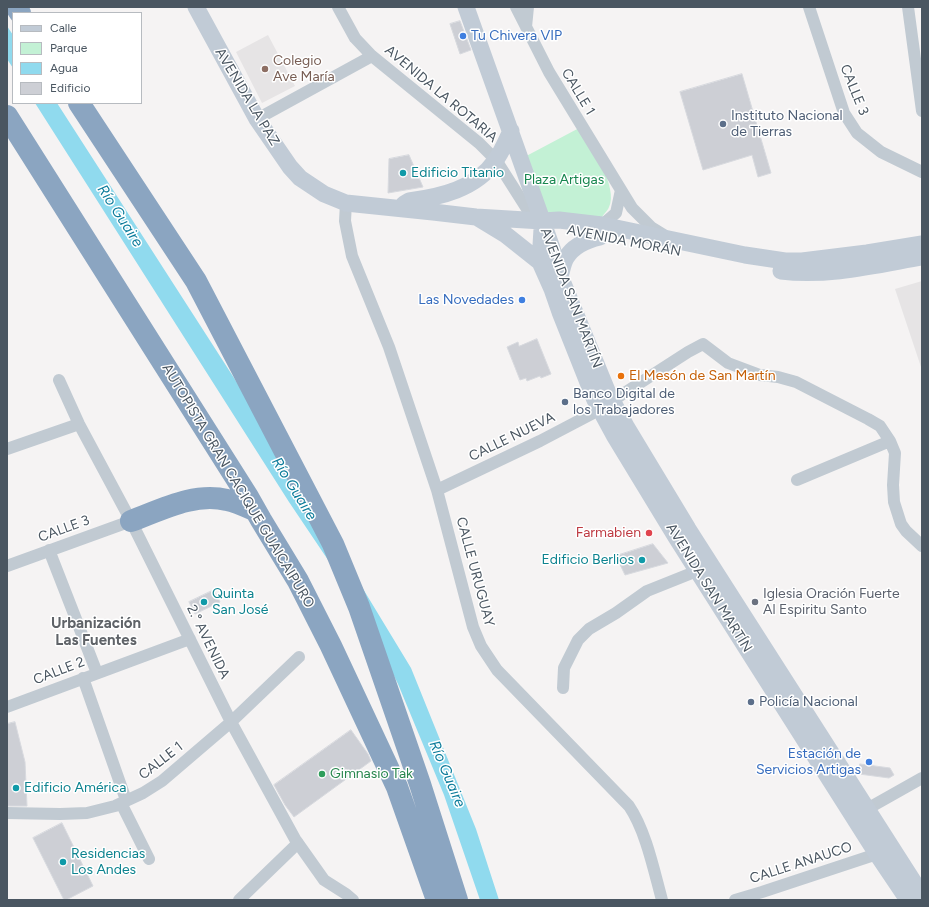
<!DOCTYPE html>
<html>
<head>
<meta charset="utf-8">
<style>
  body { margin:0 }
  #map { position:relative; width:929px; height:907px; overflow:hidden; background:#f5f3f3; font-family:Figtree,sans-serif }
  canvas { display:block }
  .frame { position:absolute; inset:0; border:8px solid #4a5661; pointer-events:none }
  .legend { position:absolute; left:12px; top:12px; width:130px; height:92px; box-sizing:border-box; background:#fff; border:1px solid #b7bbc0; margin:0; padding:5px 7px; list-style:none; font-size:12px; color:#4a5661 }
  .legend li { display:flex; align-items:center; gap:8px; height:20px }
  .legend b { width:20px; border:1px solid #b7bbc0 }
</style>
</head>
<body>
<div id="map">
<canvas width="929" height="907"></canvas>
<div class="frame"></div>
<ul class="legend">
<li><b style="height:5px;background:#c1cbd6"></b>Calle</li>
<li><b style="height:11px;background:#c3f1d5"></b>Parque</li>
<li><b style="height:11px;background:#90daee"></b>Agua</li>
<li><b style="height:11px;background:#cdcfd5"></b>Edificio</li>
</ul>
</div>
<script>
const ctx = document.querySelector('canvas').getContext('2d');
ctx.lineJoin = 'round';
function fillPath(path, color) { ctx.fillStyle = color; ctx.fill(path, 'evenodd'); }
function stroke(path, color, width, dash) { ctx.strokeStyle = color; ctx.lineWidth = width; ctx.lineCap = dash ? 'butt' : 'round'; ctx.setLineDash(dash || []); ctx.stroke(path); }
function write(font, color, halo, rows, align = 'center') {
  ctx.font = font + ' Figtree,sans-serif'; ctx.lineWidth = 3; ctx.setLineDash([]); ctx.textBaseline = 'middle'; ctx.strokeStyle = halo; ctx.fillStyle = color; for (const [text, x, y, turn = 0] of rows) {
    ctx.save(); ctx.translate(x, y); ctx.rotate((+turn || 0) * Math.PI / 180); ctx.textAlign = isNaN(turn) ? turn : align; if (halo) ctx.strokeText(text, 0, 0); ctx.fillText(text, 0, 0); ctx.restore();
  }
}
fillPath(new Path2D(`
  M268,35L295,86L262,103L236,52Z
  M922,281V370L895,289Z`), '#e6e4e5');
fillPath(new Path2D(`
  M581,127C590,144 619,188 609,207C608,210 604,214 602,217L536,215L515,162Z`), '#c3f1d5');
fillPath(new Path2D(`
  M7,26L13,35V68L7,59Z
  M35,103H57L254,409L411,668L476,829L499,900H480L444,795L398,684L359,606L289,502Z`), '#90daee');
const building = new Path2D(`
  M460,21L471,50L460,54L450,24Z
  M742,74L771,173L758,177L752,155L703,170L680,92Z
  M409,155L423,187L388,193L389,159Z
  M537,339L551,374L541,378L540,376L527,381L526,378L520,380L507,347L518,342L519,346Z
  M653,544L668,563L625,575L616,556Z
  M214,590L220,602L195,614L189,602Z
  M15,722L25,762L27,806H7V724Z
  M351,730L368,754L371,761L294,817L285,805L274,785Z
  M860,764L890,768L894,775L889,778L859,774Z
  M62,823L93,886L66,900H64L33,838Z`);
fillPath(building, '#cdcfd5');
stroke(building, '#d7d9de', 1);
stroke(new Path2D(`
  M338,7L355,38L372,56L479,143L496,160L529,212L542,221
  M516,7L549,72L632,208L651,227L664,235
  M809,7L844,113L857,133L881,152L922,172
  M908,7L922,111
  M526,27L528,7
  M257,119L372,56
  M346,203L345,221L352,256L389,347L437,490L473,627L481,646L497,670L629,806C646,831 654,871 662,900
  M602,225L616,213L621,190
  M59,380L79,424L131,521L231,722L295,839L324,880L346,894L353,900
  M612,401L688,352L703,344L728,363L760,375L778,377L796,382L868,419L880,426L890,441L895,453L893,485L894,502L901,524L906,531L922,546
  M7,449L79,424
  M797,480L890,441
  M437,490L540,441L601,409
  M49,550L97,673
  M7,566L131,521
  M83,678L126,800
  M563,688L564,668L578,640L589,629L616,613L647,591L697,571
  M7,707L190,639
  M121,803L149,859
  M867,809L922,778
  M7,813L60,814L87,813L115,806L143,793L162,781L231,722L299,657
  M239,900L298,843
  M735,900L762,892L877,854`), '#c1cad2', 12);
stroke(new Path2D(`
  M196,7L257,119L290,167L300,178L324,194L346,203L433,212L476,217L542,221L559,220L602,225L745,255L785,261H802L867,253L922,244
  M466,7L552,248L560,276L608,393L627,428L688,529L922,895
  M404,204L409,201C440,197 476,189 495,161C502,152 506,141 511,131
  M478,218L506,235L540,262
  M542,229L540,262L552,289L560,312L595,400L614,435L676,537L877,854L908,900
  M781,271C827,277 876,265 922,257
  M560,276C562,270 563,263 566,258C573,246 587,240 600,237`), '#c1cbd6', 17);
stroke(new Path2D(`
  M16,7L20,13
  M79,103L196,281L333,544L359,607L420,784L457,900
  M7,116L248,497L261,520L298,581L331,646L397,787L437,900
  M131,521C161,510 194,492 227,500C237,502 247,507 256,511`), '#8ba5c1', 22);
for (const [x, y, r, color] of [
  [463,36,4,"#3f7fe0"],
  [265,69,4,"#8d6e63"],
  [723,124,4,"#5c6f8a"],
  [403,173,4,"#0f9aa8"],
  [522,300,4,"#3f7fe0"],
  [621,376,4,"#e8710a"],
  [565,402,4,"#5c6f8a"],
  [649,533,4,"#e0444e"],
  [642,560,4,"#0f9aa8"],
  [204,602,4,"#0f9aa8"],
  [755,602,4,"#6b7280"],
  [751,702,4,"#5c6f8a"],
  [869,762,4,"#3f7fe0"],
  [322,774,4,"#2e9e5b"],
  [16,788,4,"#0f9aa8"],
  [63,862,4,"#0f9aa8"]
]) { const dot = new Path2D(); dot.arc(x, y, r, 0, 2 * Math.PI); ctx.fillStyle = color; ctx.fill(dot); stroke(dot, '#fff', 1.5); }
write('14px', '#366cbe', '#fff', [
  ["Tu Chivera VIP",471,36,"left"],
  ["Las Novedades",514,300],
  ["Estación de",861,754],
  ["Servicios Artigas",861,770]
], 'right');
write('14px', '#785e54', '#fff', [
  ["Colegio",273,61],
  ["Ave María",273,77]
], 'left');
write('14px', '#4a5661', '#fff', [
  ["CALLE 3",854,90,68],
  ["CALLE 1",578,92,59],
  ["AVENIDA LA ROTARIA",441,94,40],
  ["AVENIDA LA PAZ",247,97,59],
  ["AVENIDA MORÁN",624,241,11],
  ["AVENIDA SAN MARTÍN",571,298,69],
  ["CALLE NUEVA",512,437,-26],
  ["AUTOPISTA GRAN CACIQUE GUAICAIPURO",238,486,59],
  ["CALLE 3",64,529,-20],
  ["CALLE URUGUAY",475,572,75],
  ["AVENIDA SAN MARTÍN",709,588,58],
  ["2.° AVENIDA",208,642,64],
  ["CALLE 2",59,671,-21],
  ["CALLE 1",161,761,-38],
  ["CALLE ANAUCO",801,863,-18]
]);
write('14px', '#4e5e75', '#fff', [
  ["Instituto Nacional",731,116],
  ["de Tierras",731,132],
  ["Banco Digital de",573,394],
  ["los Trabajadores",573,410],
  ["Policía Nacional",759,702]
], 'left');
write('14px', '#0d838f', '#fff', [
  ["Edificio Titanio",411,173],
  ["Edificio Berlios",634,560,"right"],
  ["Quinta",212,594],
  ["San José",212,610],
  ["Edificio América",24,788],
  ["Residencias",71,854],
  ["Los Andes",71,870]
], 'left');
write('14px', '#17864f', '#fff', [
  ["Plaza Artigas",564,180]
]);
write('14px', '#c56008', '#fff', [
  ["El Mesón de San Martín",629,376]
], 'left');
write('14px', '#be3a42', '#fff', [
  ["Farmabien",641,533]
], 'right');
write('14px', '#5b616d', '#fff', [
  ["Iglesia Oración Fuerte",763,594],
  ["Al Espiritu Santo",763,610]
], 'left');
write('14px', '#27864d', '#fff', [
  ["Gimnasio Tak",330,774]
], 'left');
write('italic 15px', '#0c7c9b', '#fff', [
  ["Río Guaire",120,216,57],
  ["Río Guaire",294,489,58],
  ["Río Guaire",447,774,67]
]);
write('bold 15px', '#5f6368', '#fff', [
  ["Urbanización",96,624],
  ["Las Fuentes",96,641]
]);
</script>
</body>
</html>
